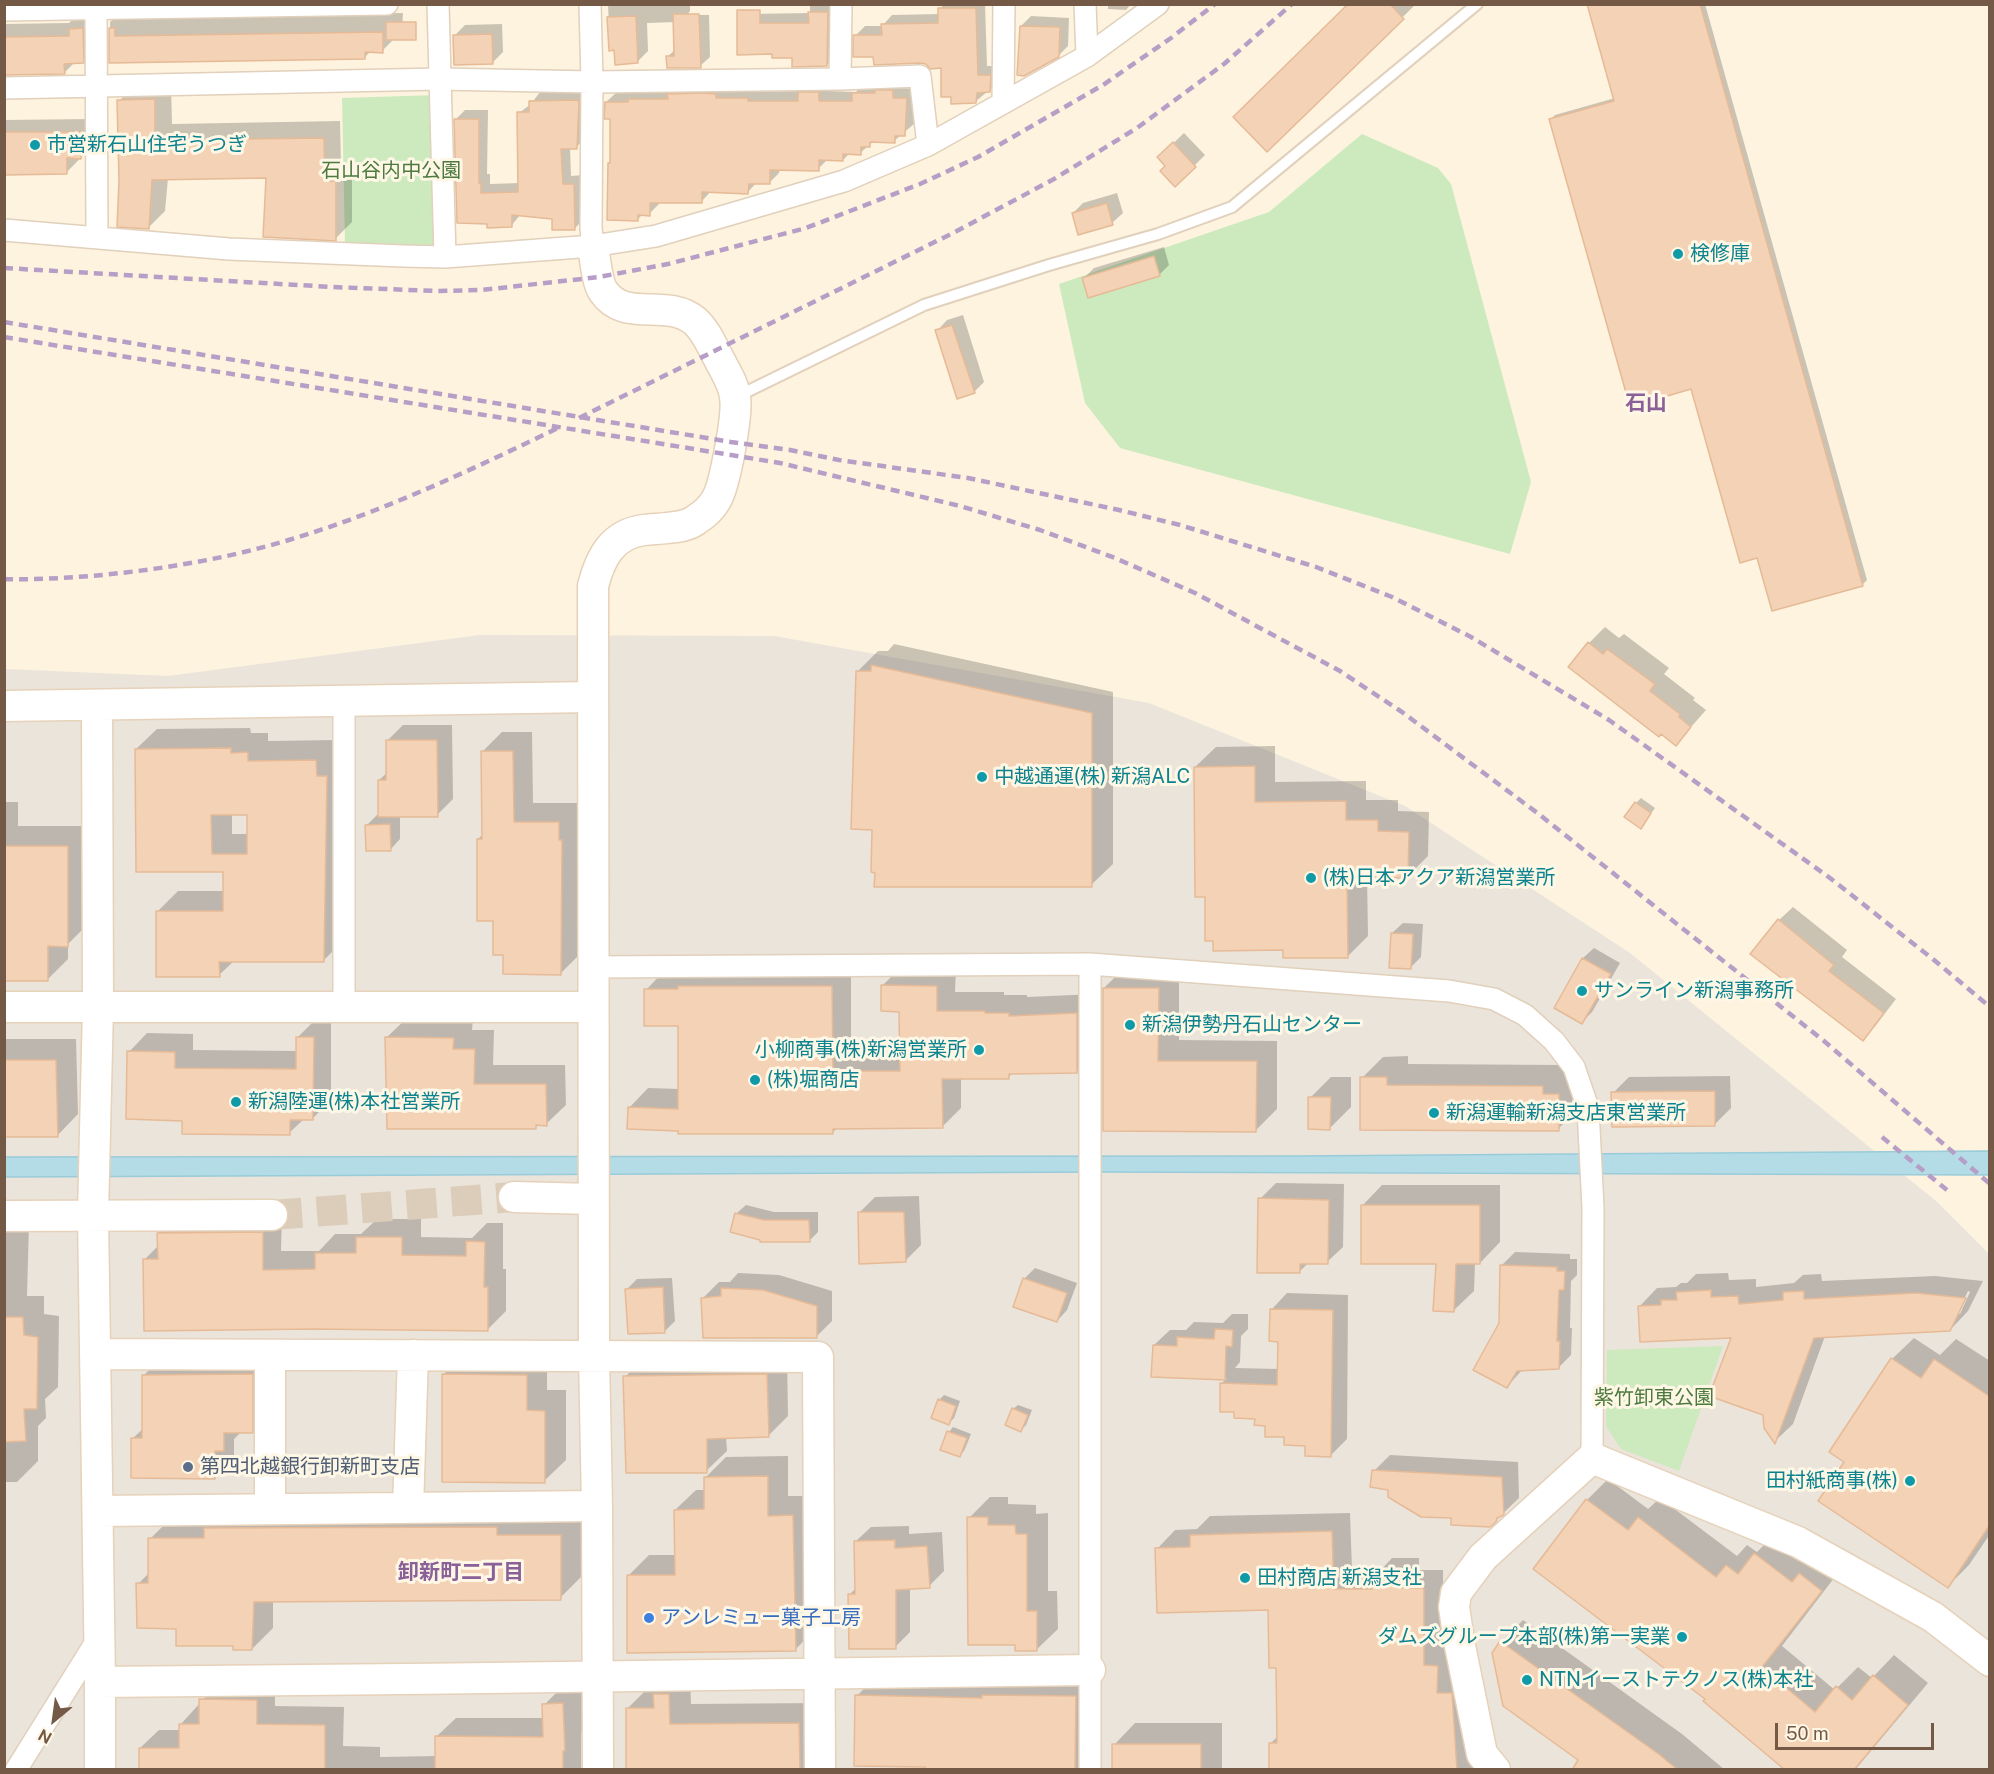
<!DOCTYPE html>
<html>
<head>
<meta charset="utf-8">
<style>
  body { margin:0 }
  #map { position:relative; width:1994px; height:1774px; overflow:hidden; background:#fdf3df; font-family:"Public Sans",sans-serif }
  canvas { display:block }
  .frame { position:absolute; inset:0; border:6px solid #745a46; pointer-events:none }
  .north { position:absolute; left:24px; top:1690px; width:60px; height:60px; -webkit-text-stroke:4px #fff7e6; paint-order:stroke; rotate:209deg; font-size:16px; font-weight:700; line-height:24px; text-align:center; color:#745a46 }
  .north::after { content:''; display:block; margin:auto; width:21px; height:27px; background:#745a46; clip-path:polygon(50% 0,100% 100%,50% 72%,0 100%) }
  .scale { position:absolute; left:1775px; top:1723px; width:159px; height:27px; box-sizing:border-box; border:3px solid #745a46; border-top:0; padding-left:8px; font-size:18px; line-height:21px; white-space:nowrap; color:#745a46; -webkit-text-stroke:4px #fff7e6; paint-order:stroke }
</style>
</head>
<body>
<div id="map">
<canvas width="1994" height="1774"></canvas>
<div class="frame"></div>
<div class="north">N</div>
<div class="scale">50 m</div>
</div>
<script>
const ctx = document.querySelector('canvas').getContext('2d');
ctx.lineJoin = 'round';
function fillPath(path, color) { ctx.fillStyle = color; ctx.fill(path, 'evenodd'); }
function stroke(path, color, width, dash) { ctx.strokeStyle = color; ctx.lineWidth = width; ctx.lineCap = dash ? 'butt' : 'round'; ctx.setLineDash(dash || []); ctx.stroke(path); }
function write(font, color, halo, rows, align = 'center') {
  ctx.font = font + ' "Public Sans","Noto Sans JP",sans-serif'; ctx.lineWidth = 6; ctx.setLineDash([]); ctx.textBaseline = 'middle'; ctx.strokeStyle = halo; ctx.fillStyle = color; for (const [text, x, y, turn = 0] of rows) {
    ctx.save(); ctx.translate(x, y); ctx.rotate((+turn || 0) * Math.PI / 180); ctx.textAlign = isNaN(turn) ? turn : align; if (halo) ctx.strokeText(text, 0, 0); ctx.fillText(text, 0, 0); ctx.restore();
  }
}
fillPath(new Path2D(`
  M480,635L774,636L1149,703L1405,806L1630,953L1936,1201L1989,1254V1769L5,1770V669L168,676Z`), '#ebe4db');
fillPath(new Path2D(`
  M437,95L441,246L345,243L342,98Z
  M1362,134L1438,168L1451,184L1531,482L1510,554L1120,448L1085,403L1059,284L1269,212Z
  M1723,1346L1679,1471L1621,1449L1606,1426L1607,1350Z`), '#cdeabe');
const water = new Path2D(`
  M1989,1151L1990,1175L1099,1172L5,1177L4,1157L1297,1156Z`);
fillPath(water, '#b3dce7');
stroke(water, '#99cbd9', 1.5);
fillPath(new Path2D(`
  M128,4L135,17L403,13L402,31L382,51H371L364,58L111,62L110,22Z
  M608,4H690V11L687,15H709L710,57L700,66L668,56L676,49L677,22L647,23L648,51L637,62L616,49H610Z
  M810,4H839L837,54L827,65L773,53L749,14L810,13Z
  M944,4H985L987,66H1000V81L975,102L952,96L943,67L927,62L875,55L855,36L865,26H882L892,15L940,14V9Z
  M1108,4H1131L1126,10L1108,9Z
  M1350,4H1416L1267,150Z
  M1588,4H1705L1867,580L1862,585L1758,556L1692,388L1551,119L1555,115L1615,98Z
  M84,8L97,48L83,62H75L64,73L4,74V24L69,23Z
  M1031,16L1069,18L1068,46L1058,56L1021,26Z
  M502,24L503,52L492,63L455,35L465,25Z
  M902,81V88L916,89L914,124L894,141H874L860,153H850L843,160L828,159L818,169H780L779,173L769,183L757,182L748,192L712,190L702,201H659V204L649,214H643L637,220L612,161V118L606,102L616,93L636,92L639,90L757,89V92L801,91L810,83H828V91L856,92L864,83Z
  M171,83L172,124L340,121L341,164L352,165V222L335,239L268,177L168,178L165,211L148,228L121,181L119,101L136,84Z
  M540,92L588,93L586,138L576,147H570L571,176L583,175L584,219L575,228L553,217L521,214L511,226H489L455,120L465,110H488L487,174H490V184L520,183L519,113L531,104Z
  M94,119V144L66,173H4V120Z
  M1184,133L1205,155L1175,185L1167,166L1159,157Z
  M1117,193L1123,213L1112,223L1073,213L1083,203Z
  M1164,247L1169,265L1159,275L1084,278L1094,268Z
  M963,315L984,382L974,392L937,331L947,320Z
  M1605,627L1619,638L1624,634L1669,668L1664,674L1695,698L1693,700L1706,710L1676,744L1570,667L1589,643Z
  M894,644L1113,692V864L1091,885L876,871L857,672L878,651H888Z
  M403,725H452L453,799L437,815H400V839L390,850L367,825L377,815H380L379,780L388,772L387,741Z
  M250,728L251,733H268V741L336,740L344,940L324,960L234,961L219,975L157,912L178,891H225V870L138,871L136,749L157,729ZM232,813H248V834H232Z
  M502,732H532L533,803H578L580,954L560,974L504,954L494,919L478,839L483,834L482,752Z
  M1275,746V782L1366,781V800H1398V811L1429,812L1428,856L1407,877L1367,876L1368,936L1347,957L1214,939L1206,896L1195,767L1216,747Z
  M1641,798L1655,808L1645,822L1636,803Z
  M4,802H18V826H88V924L68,944V959L47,980L4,979Z
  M1793,907L1847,950L1842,957L1896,999L1876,1025L1862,1039L1779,920Z
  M1403,923L1423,924L1421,957L1410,968L1392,933Z
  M1594,948L1620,963L1592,1012L1582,1022L1556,1007L1583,958Z
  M902,966L956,967L955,992H1004V995H1027V997L1096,994V1052L1077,1071L1013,1072L1008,1078L961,1077V1108L942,1127H838L832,1133L680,1130L629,1108L648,1088L680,1089V1025L646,990L665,970L851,967V1052H901V1010L883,985Z
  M1125,967H1179V1040L1277,1041V1109L1256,1130H1104V988Z
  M407,1018L473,1019L472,1030H494L493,1065H565L566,1105L546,1124H539L536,1127L387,1037Z
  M316,1019L331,1020V1100L312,1119H304L289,1133L184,1119L129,1052L147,1033L193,1034V1050L297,1051V1038Z
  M4,1039H76L78,1114L57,1136L4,1135Z
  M1408,1056V1064L1563,1065L1564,1073H1580L1579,1108L1558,1129L1362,1128V1078L1383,1057Z
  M1730,1076L1731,1108L1715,1124L1613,1093L1629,1077Z
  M1331,1077H1351V1107L1330,1128L1310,1098Z
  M1276,1183L1344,1184L1343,1247L1327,1262H1309L1299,1272L1260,1199Z
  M1382,1185H1500V1242L1480,1263H1475L1474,1291L1453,1311L1437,1263L1362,1206Z
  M919,1196L921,1245L905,1261L859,1213L875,1197Z
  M746,1205L774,1212H818V1232L809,1241L762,1239L732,1231L737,1213Z
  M177,1214H282L281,1251H319L335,1234H361L377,1219H421V1237L472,1238L487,1223H503V1269H506V1311L487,1330L144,1260L159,1245V1233Z
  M4,1223H29L27,1296H44V1314L59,1316L58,1387L45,1399L46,1418L38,1426V1461L17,1482H4Z
  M1515,1252L1570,1254V1259H1577V1275L1571,1281L1570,1328H1572L1571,1355L1558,1368L1522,1370L1507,1387L1500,1323L1502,1265Z
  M1035,1268L1077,1283L1067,1310L1057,1321L1024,1279Z
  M738,1273L779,1275L832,1291V1321L816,1337L703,1298L719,1282H730Z
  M1728,1273L1729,1280L1756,1279V1287L1794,1283L1803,1275L1821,1274L1822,1281L1935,1276L1983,1281L1968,1311L1950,1330L1825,1336L1793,1424L1775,1441L1734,1337L1639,1307L1657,1288L1676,1287L1681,1283H1687L1696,1274ZM1968,1291L1970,1292L1960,1314H1957Z
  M672,1278L675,1321L665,1331L627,1289L637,1279Z
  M1287,1293L1348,1295L1347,1439L1331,1455L1285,1436L1256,1418L1235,1411L1222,1383L1227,1378L1153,1376L1154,1345L1170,1330H1186L1194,1322L1223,1323L1232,1314H1248V1329L1241,1336L1240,1362L1235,1368L1279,1369V1340L1272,1309Z
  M1914,1338L1940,1355L1956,1339L1990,1361V1534L1969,1565L1948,1586L1846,1461L1831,1452L1892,1359Z
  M465,1353L547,1354V1390H566V1460L544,1481L444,1374Z
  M787,1355L788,1416L768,1436L726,1437L727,1451L706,1471L625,1377L645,1357Z
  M271,1356V1412L252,1432H241L234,1439V1458L214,1477L133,1438L144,1428L143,1376L162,1357Z
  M944,1395L960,1401L954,1418L949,1423L939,1400Z
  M1018,1405L1032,1410L1026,1425L1021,1430L1013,1409Z
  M953,1427L971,1434L964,1451L959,1455L949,1432Z
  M1390,1455L1518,1462L1519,1498L1490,1526L1452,1516L1390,1489L1374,1471Z
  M788,1456V1496H813L815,1629L795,1650L629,1575L649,1555H676L675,1510L696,1490H706L705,1478L726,1457Z
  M1608,1479L1648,1509L1660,1498L1737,1556L1747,1545L1757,1552L1776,1533L1841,1569L1782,1646L1835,1690L1858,1667L1872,1678L1894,1655L1928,1683L1855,1770H1787L1707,1699L1535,1568L1587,1500Z
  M990,1497H1008V1504L1036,1505V1514L1048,1513V1591H1057L1058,1629L1036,1650L1016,1643L969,1518Z
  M1350,1513L1352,1570L1380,1571L1392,1558H1419V1570H1443V1647H1456L1476,1770H1270V1744L1279,1735L1277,1666L1269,1608L1157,1549L1175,1530L1197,1529L1210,1516Z
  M581,1515V1577L560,1598L273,1600V1628L252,1649L177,1627L138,1584L150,1572V1539L171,1518Z
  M909,1526V1534L942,1532L944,1571L929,1586L910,1587V1632L895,1647L850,1594L856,1588V1541L871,1527Z
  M1523,1620L1682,1734L1725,1770H1574L1580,1760L1494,1654L1502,1641Z
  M690,1673L691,1704L820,1703V1753L804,1770H628L627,1709L648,1688Z
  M872,1680L1091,1681L1085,1770H951L857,1696Z
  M220,1681H275V1706L344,1707L343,1746L380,1747V1757L437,1756V1736L456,1718H544V1705L563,1686L582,1685L583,1731L581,1732V1770H141L140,1748L159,1730H181V1724Z
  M1135,1723H1222V1770H1114V1745Z`), '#0003');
const building = new Path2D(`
  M1348,4H1390L1404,19L1267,152L1233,117Z
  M1587,4H1700L1863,586L1772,611L1757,558L1740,563L1691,389L1630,407L1549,119L1614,101Z
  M938,8H976L978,75H991L990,92L977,93L976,103L951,104V97H941V68L930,69L926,64L920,63L874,65L873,57H853V35H882L881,24L938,23Z
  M737,10H760V23H809L808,12H828L827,66L792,67V58H772V54L737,55Z
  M673,14H699L701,68H667L666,56H674Z
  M636,16L638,63L615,65L614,50L609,51L607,17Z
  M386,22H416V40H386Z
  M1020,26L1060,27L1059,57L1024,76L1017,75Z
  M83,28L84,63L64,64L65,74L4,75V37L69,36V29Z
  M109,28H115V36L383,32V53L365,52V59L109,63Z
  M492,34L493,64L454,65L453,35Z
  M875,90H893V98H907L905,136H895V143L870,142V147H861V155L843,154V161L819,160V171L770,170V184H749L748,194L702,192V203H650V216L638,215V221L607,220L608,163H610V119H604L605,102H628V99H668L667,94L702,93L716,94V98H748V101H798V92H819V101H852V93H875Z
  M155,99V140L324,138L325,181H336V241L263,237L266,178L152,180L149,229L117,227L119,181L117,100Z
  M577,100L579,102L577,149H561L563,184H574L575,230H552V219L512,215V227L487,228V224L457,223L454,119H479V183H481V193L518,192L517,112H529V101Z
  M4,132H82L81,159L67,158V174L4,175Z
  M1173,142L1196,167L1175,187L1160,171L1165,166L1157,157Z
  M1107,203L1113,225L1078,235L1072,213Z
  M1154,256L1160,276L1088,298L1082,278Z
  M952,325L975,393L957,399L935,330Z
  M1588,642L1603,654L1607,649L1655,684L1650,691L1680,714L1679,717L1691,727L1676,746L1661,734L1659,737L1568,667Z
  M871,665L1092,713V887H874L875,873L871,872L872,830L851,829L856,671H871Z
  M386,740H437L438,817H378V780H386Z
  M231,748V753L248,752V761L316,760L317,776H327L324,962H219L220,977H156V911H223V872H136L135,749ZM211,815H247V854H212Z
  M481,751H513L514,822H559V840H562L561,975L503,974V955H493V921H477V839H482Z
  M1255,766V802L1346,801V820H1378V831L1409,832L1408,878L1347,877L1348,958H1283V950L1213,951V941H1205V897H1195L1194,767Z
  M1635,802L1651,813L1641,829L1624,817Z
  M390,824L391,851H366L365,825Z
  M4,846H68V947L48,946V981H4Z
  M1778,919L1834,965L1829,971L1884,1013L1863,1041L1750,954Z
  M1391,933L1413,934L1411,969L1389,968Z
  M1582,958L1611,974L1582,1024L1554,1008Z
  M881,985L937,986V1011H985V1013H1009V1016L1077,1013V1073L1009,1074V1079H942L943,1128L833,1129V1134H678V1131L627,1129L628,1107L678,1109V1026H644V989H678V986H832L833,1071H900L899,1012L881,1011Z
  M1103,988H1159L1158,1061H1257L1256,1132L1103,1131Z
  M296,1037H314L313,1120H290V1135L182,1134V1121L126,1119L127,1051L175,1052V1068L296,1069Z
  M385,1037L454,1038L453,1049H475L474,1084H546L547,1126L536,1125V1129H387Z
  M4,1060H56L58,1137H4Z
  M1360,1077H1387V1085L1543,1086V1094H1559V1131L1360,1130Z
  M1715,1091V1126L1612,1127L1611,1092Z
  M1308,1097H1331L1330,1130L1308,1129Z
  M1258,1198L1329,1200L1328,1264H1300V1273H1257Z
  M1361,1205H1480V1264H1456L1454,1312L1433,1311L1436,1264H1361Z
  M858,1212H904L906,1262L859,1264Z
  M735,1213L764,1220H809L810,1242H760V1240L730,1232Z
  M263,1232V1270L315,1269V1253H356V1237H402V1255L466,1256V1241L485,1242L484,1287H488V1331L315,1329L144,1331L143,1259H158L157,1233Z
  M1500,1265L1557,1267V1271H1565L1564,1290H1559L1557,1341H1560L1559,1369L1517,1371L1507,1388L1473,1370L1499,1323Z
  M1023,1278L1067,1293L1057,1322L1013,1307Z
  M663,1287L665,1333L628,1334L625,1289Z
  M721,1288L763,1290L817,1306V1338H703L701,1298L721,1296Z
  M1711,1290V1297L1738,1296L1739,1304L1783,1300V1292L1804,1291V1299L1916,1293L1966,1298L1950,1331L1814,1338L1775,1444L1764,1428L1763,1415L1709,1396L1731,1338L1640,1342L1638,1306L1661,1305V1300H1677L1676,1292Z
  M1270,1309L1333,1310L1331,1457L1305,1456V1446L1284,1445V1437H1265V1426L1254,1425L1255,1419L1234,1418V1412H1220V1383L1277,1385L1278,1342L1269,1341Z
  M4,1317H23L24,1335L38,1337L37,1409H24L26,1441L4,1442Z
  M1215,1329L1233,1330L1232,1347L1226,1346L1225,1380L1151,1377L1153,1345L1177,1346V1337L1214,1339Z
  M1891,1358L1921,1378L1934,1359L1989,1396V1526L1948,1588L1818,1501L1844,1462L1829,1452Z
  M253,1374V1433H224V1451H215V1479L131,1478V1438H142V1375Z
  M442,1374L527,1375V1410L545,1411V1483L442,1482Z
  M767,1374L769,1437L707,1439V1473H626L623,1376Z
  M938,1399L956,1406L949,1425L931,1418Z
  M1012,1408L1028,1415L1021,1432L1005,1425Z
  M947,1431L967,1438L960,1457L940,1450Z
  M1372,1470L1502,1477L1504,1515L1497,1518L1496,1522L1490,1527L1451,1525V1518L1421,1517L1388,1497V1490L1370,1487Z
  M768,1476V1516L793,1515L796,1651L627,1653V1575H675L674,1510L704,1509V1477Z
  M1586,1499L1628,1530L1638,1517L1716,1577L1726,1565L1738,1574L1754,1553L1792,1582L1799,1573L1822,1591L1762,1667L1815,1712L1836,1686L1852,1700L1873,1675L1908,1705L1854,1770H1785L1703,1701L1705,1699L1533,1569Z
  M967,1517H988V1525H1015L1016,1534H1027V1611H1037V1651H1015V1645H968Z
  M497,1527V1535H561V1600L254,1602L252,1650H233V1646H176V1629L137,1628L136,1583H148V1538H204V1528Z
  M1332,1531L1334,1589H1372V1577H1400V1588H1424V1665L1438,1666L1437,1693H1452L1457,1770H1269V1743H1277L1276,1668H1269L1268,1610L1157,1613L1155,1548L1190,1547V1535Z
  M895,1540V1548L927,1546L930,1588L896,1590V1649H849L848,1594H855L854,1541Z
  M1500,1641L1660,1755L1678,1770H1572L1578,1760L1503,1706L1492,1653Z
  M653,1694H669L670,1724L799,1723L800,1770H626V1708H654Z
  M855,1695L982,1698V1695L1076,1696L1075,1770H925V1767L854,1766Z
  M199,1699L257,1700V1724L325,1725V1770H139V1748H179V1724H199Z
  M563,1703L565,1751H563V1770H435V1736L543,1737L542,1704Z
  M1112,1744H1201V1770H1112Z`);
fillPath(building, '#f3d2b6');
stroke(building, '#e6ba96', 1.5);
stroke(new Path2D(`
  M272,1215L514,1197`), '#dbcdb9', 30, [30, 15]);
const lane = new Path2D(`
  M738,396L924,305L1049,265L1158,234L1232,207L1477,4`);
const street = new Path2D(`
  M96,4L97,238
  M438,4L445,257
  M590,4L592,82L591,228L593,246
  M4,10L387,4
  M1087,56L1158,4
  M840,79L841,4
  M4,88L440,79L592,82L840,79L920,76L928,145
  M1003,103L1004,4
  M4,230L229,249L403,256L445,257L593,246L656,236L844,181L928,145L1087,56L1085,4
  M1090,964V1770
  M593,967L1090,964L1449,991L1494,999L1525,1015L1554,1041L1574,1067L1588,1108L1593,1208L1592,1458
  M344,1006V701
  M16,1770L99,1637`);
const secondary = new Path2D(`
  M593,246C595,258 597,282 603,291C625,324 666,297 695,321C706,331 712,346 719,359C725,371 734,384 735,397C738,413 725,486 716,500C712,507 705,514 697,519C689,526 677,527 667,528C659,529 652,529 644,530C612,534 600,558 593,586L594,1355L597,1506L598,1770
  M97,705L98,1007L93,1215L100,1682V1770
  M4,706L593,697
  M4,1007H593
  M514,1197L593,1199
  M4,1216L272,1215
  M95,1354L818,1357L820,1770
  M408,1508L413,1355
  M270,1509V1355
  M98,1511L597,1506
  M100,1682C430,1678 760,1677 1090,1670
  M1495,1770L1482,1754L1459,1641L1454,1607L1456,1593L1483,1557L1592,1458L1798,1542L1933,1617L1990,1661`);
stroke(lane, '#e1d0bb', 14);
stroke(street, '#e1d0bb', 24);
stroke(secondary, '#e6d1b9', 33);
stroke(lane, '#fff', 10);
stroke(street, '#fff', 21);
stroke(secondary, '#fff', 30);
stroke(new Path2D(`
  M4,268L332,287L437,291L482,290L599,277L668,264L806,228L920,184L978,157L1103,85L1171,38L1215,4
  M4,322L731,442L790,450L839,460L968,478L1119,510L1180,525L1316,567L1392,597L1471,637L1609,720L1830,878L1934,960L1990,1007
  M4,337L780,463L960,506L1040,530L1115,558L1195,593L1340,671L1402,712L1540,815L1824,1041L1990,1184
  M579,418L955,232L1054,179L1137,128L1224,64L1292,4
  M4,579C34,580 62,578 91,576C158,570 227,559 292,539C385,511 473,469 560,427
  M1882,1137L1947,1190`), '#b69ec6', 4.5, [9, 6]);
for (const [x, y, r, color] of [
  [35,145,6,"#0f9aa8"],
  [1678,254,6,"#0f9aa8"],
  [982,777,6,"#0f9aa8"],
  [1311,878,6,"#0f9aa8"],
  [1582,991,6,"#0f9aa8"],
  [1130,1025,6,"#0f9aa8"],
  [979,1050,6,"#0f9aa8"],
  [755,1080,6,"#0f9aa8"],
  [236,1102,6,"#0f9aa8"],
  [1434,1113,6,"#0f9aa8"],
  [188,1467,6,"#5c6f8a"],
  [1910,1481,6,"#0f9aa8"],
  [1245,1578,6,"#0f9aa8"],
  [649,1618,6,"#3f7fe0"],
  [1682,1637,6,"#0f9aa8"],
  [1527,1680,6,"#0f9aa8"]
]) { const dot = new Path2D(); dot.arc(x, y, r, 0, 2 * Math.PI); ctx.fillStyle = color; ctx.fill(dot); stroke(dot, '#fff7e6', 2); }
write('20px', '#0d838f', '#fff7e6', [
  ["市営新石山住宅うつぎ",47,145],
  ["検修庫",1690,254],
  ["中越通運(株) 新潟ALC",994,777],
  ["(株)日本アクア新潟営業所",1323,878],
  ["サンライン新潟事務所",1594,991],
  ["新潟伊勢丹石山センター",1142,1025],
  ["小柳商事(株)新潟営業所",967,1050,"right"],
  ["(株)堀商店",767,1080],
  ["新潟陸運(株)本社営業所",248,1102],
  ["新潟運輸新潟支店東営業所",1446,1113],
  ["田村紙商事(株)",1898,1481,"right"],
  ["田村商店 新潟支社",1257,1578],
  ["ダムズグループ本部(株)第一実業",1670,1637,"right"],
  ["NTNイーストテクノス(株)本社",1539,1680]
], 'left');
write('20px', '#4c7a3e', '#fff7e6', [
  ["石山谷内中公園",391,171],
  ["紫竹卸東公園",1654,1398]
]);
write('20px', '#4e5e75', '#fff7e6', [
  ["第四北越銀行卸新町支店",200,1467]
], 'left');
write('20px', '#366cbe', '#fff7e6', [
  ["アンレミュー菓子工房",661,1618]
], 'left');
write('bold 21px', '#896198', '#fff7e6', [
  ["石山",1646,404],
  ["卸新町二丁目",461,1573]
]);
</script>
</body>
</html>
